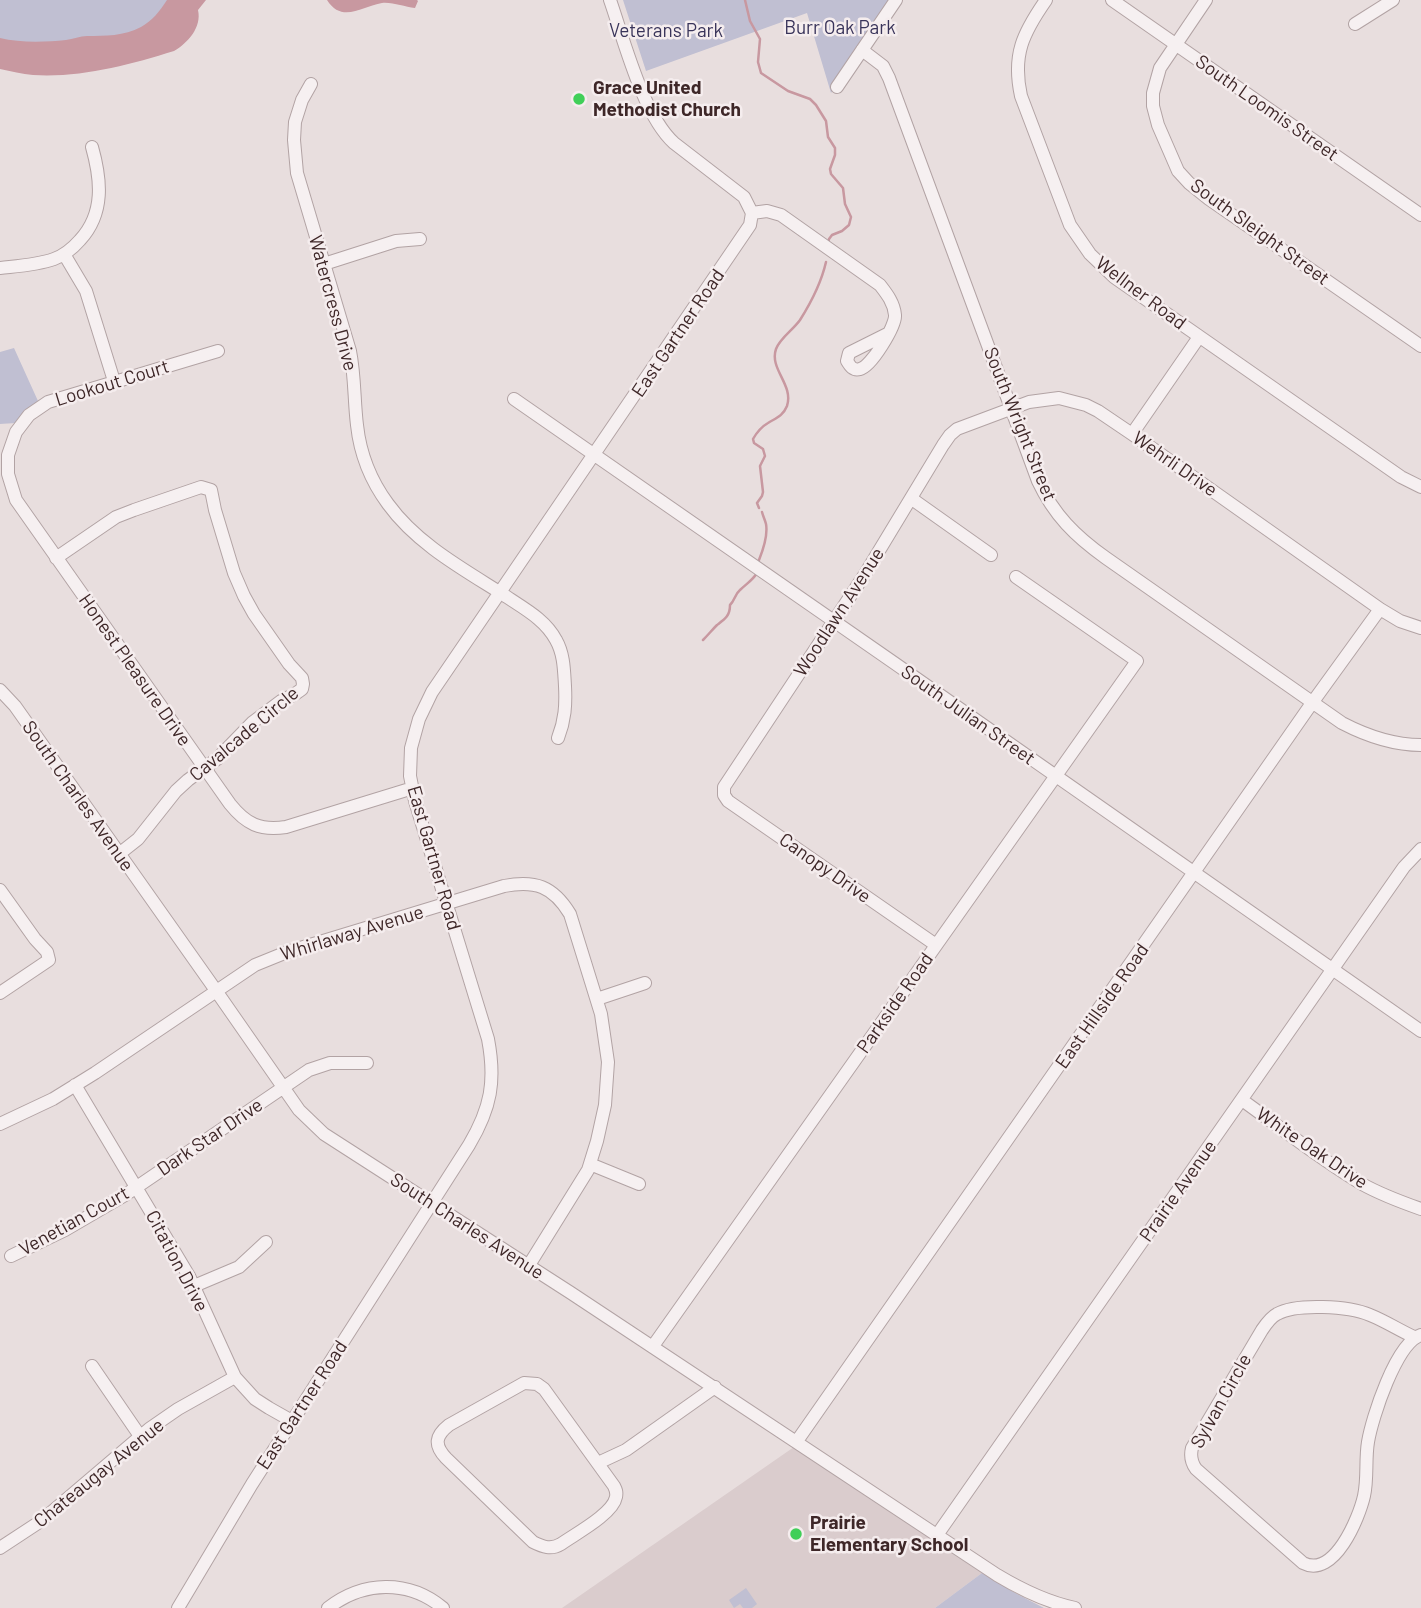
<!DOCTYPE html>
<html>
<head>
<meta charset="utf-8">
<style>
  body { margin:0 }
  canvas { display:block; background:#e8dede }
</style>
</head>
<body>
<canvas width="1421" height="1608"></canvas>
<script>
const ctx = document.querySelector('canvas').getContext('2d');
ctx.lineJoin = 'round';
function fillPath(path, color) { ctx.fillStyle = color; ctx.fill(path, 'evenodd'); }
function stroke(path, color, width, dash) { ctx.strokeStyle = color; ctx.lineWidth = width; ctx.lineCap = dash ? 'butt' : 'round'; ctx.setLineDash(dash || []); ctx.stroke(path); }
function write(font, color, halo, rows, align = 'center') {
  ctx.font = font + ' Barlow,sans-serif'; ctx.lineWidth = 5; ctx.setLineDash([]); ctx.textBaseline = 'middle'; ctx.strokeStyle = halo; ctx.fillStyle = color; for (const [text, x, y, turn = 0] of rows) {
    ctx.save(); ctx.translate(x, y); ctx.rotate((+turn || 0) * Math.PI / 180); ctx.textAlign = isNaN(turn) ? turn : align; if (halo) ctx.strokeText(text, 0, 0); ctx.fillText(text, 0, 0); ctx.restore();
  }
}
fillPath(new Path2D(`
  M794,1447L982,1573L935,1608H562Z`), '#dacccd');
fillPath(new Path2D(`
  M0,0H190L174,28L0,51Z
  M623,0H891L831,93L807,13L646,71Z
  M14,348L38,401L16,423L0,424V352Z
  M982,1573L1017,1594L1044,1608H935Z
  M746,1588L757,1604L752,1608H743L740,1604L734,1608L729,1600Z`), '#c0bfd2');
fillPath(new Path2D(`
  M167,0H206L198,10C202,27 188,43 174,51C129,65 80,78 33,75C22,74 11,71 0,69V38C20,43 46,42 66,40C73,39 80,36 87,36C105,36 124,36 141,27C152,21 160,11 167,0Z
  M327,0H417L418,1L415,8C404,7 393,2 382,3C363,6 342,24 327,0Z`), '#c898a0');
stroke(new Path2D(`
  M745,0L750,21L760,39L758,62L761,73L788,91L810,99L816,105L826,121L828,137L835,148V155L830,169L831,174L843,188L845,204L851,217L849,225L842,231L832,235L829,239L828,244
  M759,508L757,503L762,496L763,492L760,466L765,456L763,449L754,443L753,439C757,432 761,427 768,423C776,418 783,416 787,406C794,385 769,369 776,349C780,338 793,330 800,320C812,301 821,284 826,262
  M759,560C763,550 768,535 766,524C765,520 763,516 762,512
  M703,640C708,635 712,630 717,625C725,619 730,616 730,605C735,600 735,594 740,590C746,584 752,581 757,573`), '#c898a0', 2.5);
const minor = new Path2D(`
  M1046,0C1023,33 1012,55 1021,96L1070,225L1090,254L1114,277L1401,477L1421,487
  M1112,0L1421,215
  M1206,0L1160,68L1153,93V106L1158,125L1178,171L1189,183L1209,199L1421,346
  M1355,24L1393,0
  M862,50L883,66L889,78L1038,481C1054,515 1075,536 1106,558L1342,723C1367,736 1392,745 1421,745
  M311,84L302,100L295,122L294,140L297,173L350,351C355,376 354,401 357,425C360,453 371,481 388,504C417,544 463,569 504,595C523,608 545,619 556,640C564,654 564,670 565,686C566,705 565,720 558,738
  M837,87L896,0
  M752,213L767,211L781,215L880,285C887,294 894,303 895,315C896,326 871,367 860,369C853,371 850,366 847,361L849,353L889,333
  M64,254L86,291L114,381
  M324,264L396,241L420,239
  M0,268C18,266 37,265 54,259C65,255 73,248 80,240C105,213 101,179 92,147
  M218,351L48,402L29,415L16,432L8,455V474L16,500L230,804C246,824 260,831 286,827L413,788
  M514,399C817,609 1119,819 1421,1031
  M1132,434L1199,337
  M912,499L991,555
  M56,558L116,517L134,510L201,487L211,490L215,510L234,573L244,596L254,614L289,664L302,678L303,684L302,689L295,694L281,701L253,722L217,759L188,780L176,791L138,839L119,854
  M0,690L15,706L210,982L283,1087L299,1110L324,1134L571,1293L997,1575C1022,1590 1046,1602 1075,1608
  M0,890L35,939L47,952L49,960L0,993
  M936,945L728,801L724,795V787L865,574L943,445L950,435L957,429L1029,402L1059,398L1086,405L1098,411L1132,434L1380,609L1400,621L1421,628
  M597,999L645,983
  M75,1085L189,1276L235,1377L255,1399L269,1408L292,1421
  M1242,1100C1281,1128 1320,1159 1362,1184C1380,1194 1401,1202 1421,1209
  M0,1124L53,1099L95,1073L255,965L287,952L504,886C535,880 553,886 570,914L601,1014L608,1062L605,1105L597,1141L588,1170L529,1265
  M590,1164L639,1184
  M11,1256L65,1230L125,1195L309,1070L330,1063H367
  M194,1286L239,1267L266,1242
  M1414,1337C1399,1330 1385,1321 1370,1315C1349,1306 1296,1303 1277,1314C1271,1317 1266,1324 1262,1330L1192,1448C1190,1456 1191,1462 1196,1469L1303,1563C1334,1579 1359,1518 1364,1496C1368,1478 1365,1460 1368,1442C1372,1418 1396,1343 1421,1335
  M653,1346L1137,661L1016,577
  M92,1366L140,1436
  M524,1383L537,1384L544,1389L614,1486C616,1490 617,1492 616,1497C613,1514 575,1534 561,1544C551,1550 543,1547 533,1542L446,1458C434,1445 435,1436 449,1425Z
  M797,1441L1312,703L1380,609
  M598,1463L626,1450L715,1387
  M937,1535L1404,867L1421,849
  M0,1548L41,1521L149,1429L178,1409L235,1377
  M178,1608L252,1484L469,1145C491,1108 496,1081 488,1039L415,801L410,776L411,748L419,719L432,692L750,225L752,213L744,197L674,143C643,115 624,40 610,0
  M328,1608C363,1581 408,1579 443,1608`);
stroke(minor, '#b2a3a4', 14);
stroke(minor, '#f6f0f1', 12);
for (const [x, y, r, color] of [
  [579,99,7,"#40cf58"],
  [796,1534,7,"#40cf58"]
]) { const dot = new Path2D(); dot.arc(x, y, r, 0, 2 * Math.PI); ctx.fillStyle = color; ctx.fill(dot); stroke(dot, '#f5edee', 2.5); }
write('19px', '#39345a', '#f5edee', [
  ["Burr Oak Park",840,28],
  ["Veterans Park",666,31]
]);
write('bold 19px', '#3e2728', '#f5edee', [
  ["Grace United",593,88],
  ["Methodist Church",593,110],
  ["Prairie",810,1523],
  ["Elementary School",810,1545]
], 'left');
write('19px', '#3e2728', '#f5edee', [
  ["South Loomis Street",1267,108,35],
  ["South Sleight Street",1260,232,36],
  ["Wellner Road",1141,293,37],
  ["Watercress Drive",333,303,75],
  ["East Gartner Road",678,333,-56],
  ["Lookout Court",112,383,-17],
  ["South Wright Street",1020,424,68],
  ["Wehrli Drive",1175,464,35],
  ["Woodlawn Avenue",839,612,-57],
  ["Honest Pleasure Drive",135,670,55],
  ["South Julian Street",968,715,35],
  ["Cavalcade Circle",244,734,-40],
  ["South Charles Avenue",78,796,55],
  ["East Gartner Road",434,858,74],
  ["Canopy Drive",825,868,35],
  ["Whirlaway Avenue",352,933,-17],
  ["Parkside Road",895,1003,-55],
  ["East Hillside Road",1102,1006,-55],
  ["Dark Star Drive",210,1137,-34],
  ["White Oak Drive",1312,1148,34],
  ["Prairie Avenue",1178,1191,-55],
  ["Venetian Court",74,1221,-29],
  ["South Charles Avenue",467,1226,33],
  ["Citation Drive",177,1261,62],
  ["Sylvan Circle",1221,1401,-61],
  ["East Gartner Road",302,1405,-57],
  ["Chateaugay Avenue",99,1473,-39]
]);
</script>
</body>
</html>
